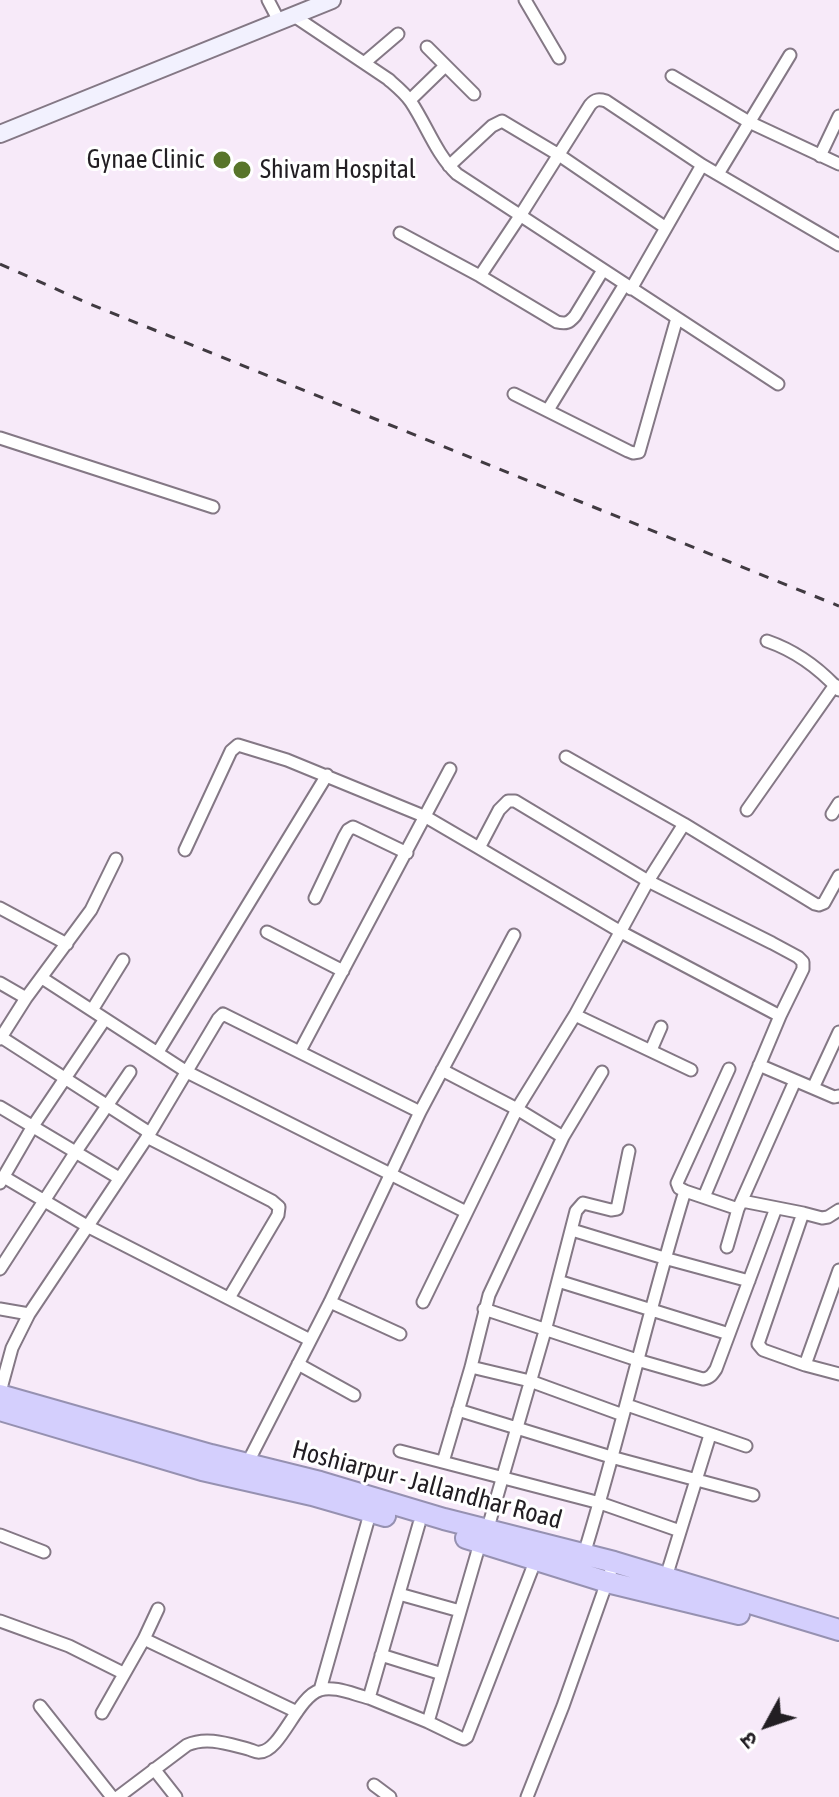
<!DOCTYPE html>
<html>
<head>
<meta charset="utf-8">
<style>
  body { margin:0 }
  #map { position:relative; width:839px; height:1797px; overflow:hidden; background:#f7eaf9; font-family:"Asap Condensed","Noto Sans Devanagari",sans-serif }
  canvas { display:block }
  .north { position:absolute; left:727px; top:1685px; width:80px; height:80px; -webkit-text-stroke:6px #fff; paint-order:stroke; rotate:230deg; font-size:22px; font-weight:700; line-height:32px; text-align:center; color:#221e23 }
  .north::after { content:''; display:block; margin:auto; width:28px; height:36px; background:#221e23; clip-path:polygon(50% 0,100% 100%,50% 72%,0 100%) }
</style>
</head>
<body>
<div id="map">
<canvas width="839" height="1797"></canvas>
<div class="north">उ</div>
</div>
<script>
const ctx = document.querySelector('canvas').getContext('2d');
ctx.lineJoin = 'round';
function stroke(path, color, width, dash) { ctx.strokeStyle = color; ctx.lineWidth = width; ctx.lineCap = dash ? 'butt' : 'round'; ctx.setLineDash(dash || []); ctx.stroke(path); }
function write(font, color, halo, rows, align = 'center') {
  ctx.font = font + ' "Asap Condensed",sans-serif'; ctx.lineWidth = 6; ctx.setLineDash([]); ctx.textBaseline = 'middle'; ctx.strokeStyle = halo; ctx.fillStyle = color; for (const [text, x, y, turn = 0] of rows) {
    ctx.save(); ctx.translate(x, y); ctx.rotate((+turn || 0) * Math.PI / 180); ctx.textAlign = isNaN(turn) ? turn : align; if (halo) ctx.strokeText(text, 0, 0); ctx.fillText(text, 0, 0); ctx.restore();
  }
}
const street = new Path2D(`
  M268,0L279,21
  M525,0L559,58
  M294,16L388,79C396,86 405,93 411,102C427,126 436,154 457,174L778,384
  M427,47L474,94
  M364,63L398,34
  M672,76L749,122L839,164
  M410,100L445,66
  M820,156L839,116
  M449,166L492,126L502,121L559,155L666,228
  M718,174L790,55
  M400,233L480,276L557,322C566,324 569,323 575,316L603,270
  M480,276L520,216L590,105C595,99 599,99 606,101L702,165L839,245
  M631,289L702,165
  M514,394L628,451L633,453L639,452L677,318
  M548,410L625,284
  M0,438L213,507
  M767,641C796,651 818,667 839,690
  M566,757L684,824L815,904L819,905L824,903L839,876
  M747,810L835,685
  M832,814L839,803
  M185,850L231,751L238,745L287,760L426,817L479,848
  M315,898L344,837L348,830L353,827L407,853
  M0,908L67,944
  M267,932L343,971
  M42,978L187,1072L466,1212
  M0,983L26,998
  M92,1010L123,960
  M575,1015L691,1070
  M1,1037L150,1133
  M0,1039L26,998L91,910L116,859
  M651,1050L661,1027
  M300,1051L450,769
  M158,1052L327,775
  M759,1065L813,1088L839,1032
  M729,1069L677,1183L679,1188L685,1191L738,1209
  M442,1070L517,1109L563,1137
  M813,1088L834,1097L839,1096
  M0,1107L119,1178
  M147,1137L272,1201L279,1207L278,1215L229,1298
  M4,1177L87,1226L310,1340
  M0,1183L33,1126L105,1019
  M704,1197L780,1016L803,969V962L798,957L772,943L648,881L515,801H508L499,810L479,848L621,932L780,1016
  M742,1201L803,1213L758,1344L763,1350L805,1365L839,1374
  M803,1213L822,1218L828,1217L839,1210
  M572,1230L664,1258L749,1281
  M727,1247L738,1209L795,1081
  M0,1269L75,1153L130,1072
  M558,1281L729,1334
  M330,1302L400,1334
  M423,1302L517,1109L575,1015L648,881L684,824
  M0,1309L29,1314
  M484,1309L637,1360L703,1379C710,1378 712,1375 716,1369L776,1208
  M298,1364L354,1395
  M805,1365L839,1270
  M471,1367L530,1381L623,1415
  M0,1392L12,1348L29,1314L150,1133L218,1019L223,1014L420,1112
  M627,1405L746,1446
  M458,1410L611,1457L753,1495
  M400,1451L600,1503L680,1531
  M443,1462L471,1367L489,1295L563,1137L602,1072
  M247,1464L330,1302L420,1112L514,935
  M487,1531L545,1331L576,1211L583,1203L611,1210L617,1209L629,1151
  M0,1535L44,1552
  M584,1554C621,1434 648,1311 685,1191
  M666,1577L710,1435
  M399,1594L460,1611
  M0,1621L69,1646L123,1673
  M144,1639L297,1712
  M381,1655L442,1674
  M320,1690L371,1510
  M369,1698L428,1722L459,1737L464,1739L467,1737L536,1559
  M40,1706L112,1797
  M102,1713L144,1639L158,1609
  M428,1722L480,1543
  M154,1769L176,1797
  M374,1785L390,1797
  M118,1797L187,1745C207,1736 228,1744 248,1749C252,1750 256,1753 260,1752C281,1751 297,1697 320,1690C334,1685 355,1695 369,1698L419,1524
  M527,1797L563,1706L614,1562`);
const secondary = new Path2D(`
  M0,134L332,0`);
const highway = new Path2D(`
  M0,1395L211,1455L320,1482L444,1519L614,1562L839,1630
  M0,1410L202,1470L312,1495L385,1516
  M466,1538L607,1582L739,1614`);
stroke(street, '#847885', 15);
stroke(secondary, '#847885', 20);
stroke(highway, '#9691b1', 24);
stroke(street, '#fff', 11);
stroke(secondary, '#f2f1fe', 16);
stroke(highway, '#d4cffd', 20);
stroke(new Path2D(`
  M0,264L85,302L839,606`), '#403a41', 3, [10, 10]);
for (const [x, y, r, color] of [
  [222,160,10,"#58752a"],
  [242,170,10,"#58752a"]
]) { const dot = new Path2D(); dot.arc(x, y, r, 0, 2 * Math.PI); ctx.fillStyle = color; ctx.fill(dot); stroke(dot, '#fff', 3); }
write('26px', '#221e23', '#fff', [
  ["Gynae Clinic",204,160],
  ["Shivam Hospital",260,170,"left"]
], 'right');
write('26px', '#221e23', '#fff', [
  ["Hoshiarpur - Jallandhar Road",427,1485,15]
]);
</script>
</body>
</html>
